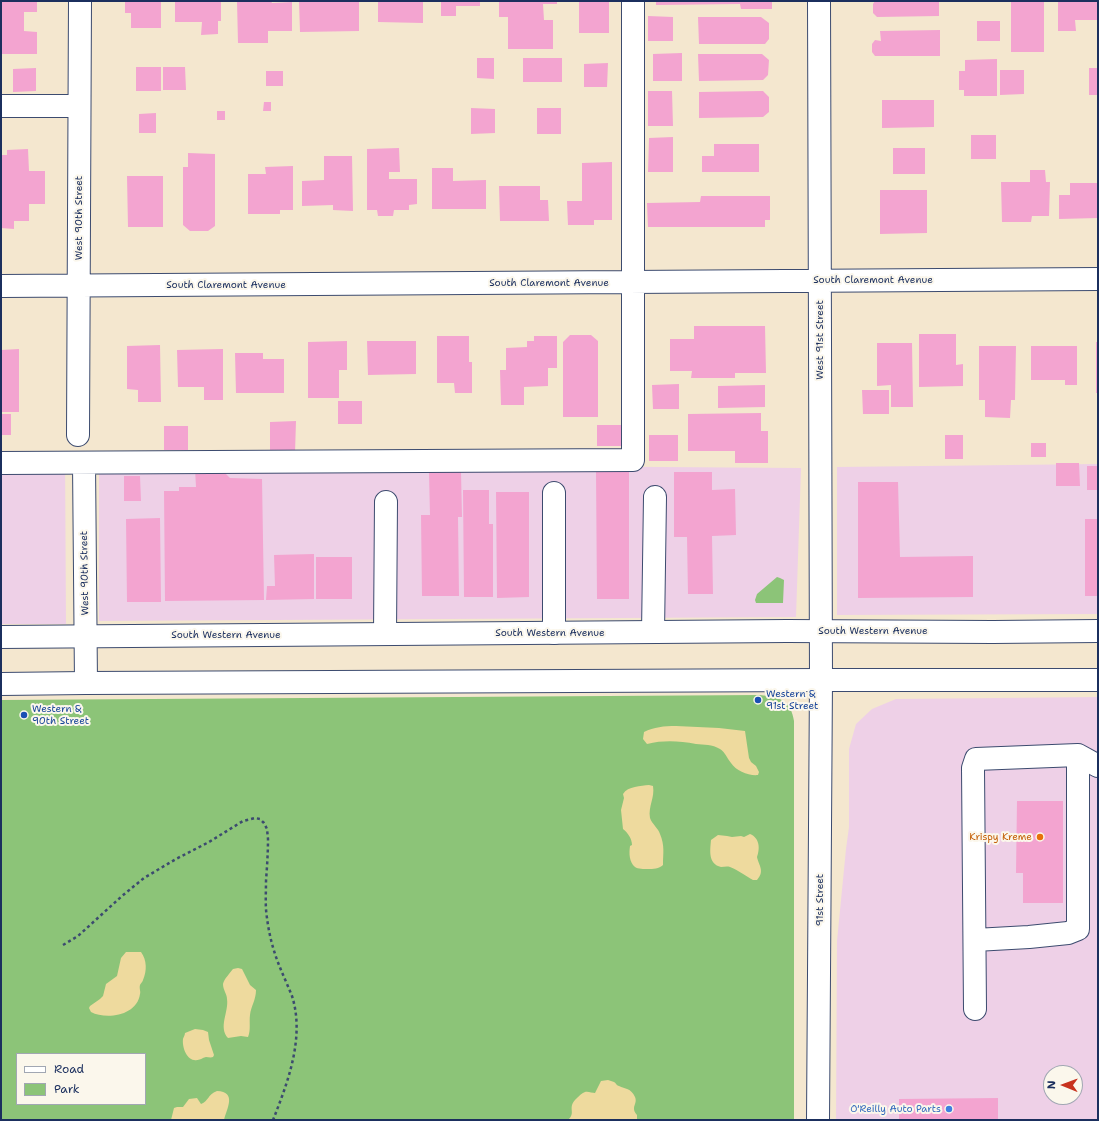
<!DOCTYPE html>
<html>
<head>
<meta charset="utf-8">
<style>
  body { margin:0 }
  #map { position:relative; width:1099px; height:1121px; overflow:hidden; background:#f4e7cf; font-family:"Shantell Sans",sans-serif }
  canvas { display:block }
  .frame { position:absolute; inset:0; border:2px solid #1b2f5e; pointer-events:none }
  .legend { position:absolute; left:16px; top:1053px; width:130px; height:52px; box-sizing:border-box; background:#fbf7ec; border:1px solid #a1a7b3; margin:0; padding:5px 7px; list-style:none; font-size:12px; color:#1b2f5e }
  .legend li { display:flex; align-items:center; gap:8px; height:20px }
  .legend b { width:20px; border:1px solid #a1a7b3 }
  .north { position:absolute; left:1043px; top:1065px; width:40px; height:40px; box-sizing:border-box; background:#fbf7ec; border:1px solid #a1a7b3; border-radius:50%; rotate:271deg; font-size:11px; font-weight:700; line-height:16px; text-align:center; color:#1b2f5e }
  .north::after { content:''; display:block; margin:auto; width:14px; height:18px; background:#c8321e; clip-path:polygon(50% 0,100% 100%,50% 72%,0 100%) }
</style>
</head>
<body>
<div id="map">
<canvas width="1099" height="1121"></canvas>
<div class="frame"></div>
<ul class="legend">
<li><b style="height:5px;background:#fff"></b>Road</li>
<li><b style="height:11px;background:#8cc478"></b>Park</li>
</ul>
<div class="north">N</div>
</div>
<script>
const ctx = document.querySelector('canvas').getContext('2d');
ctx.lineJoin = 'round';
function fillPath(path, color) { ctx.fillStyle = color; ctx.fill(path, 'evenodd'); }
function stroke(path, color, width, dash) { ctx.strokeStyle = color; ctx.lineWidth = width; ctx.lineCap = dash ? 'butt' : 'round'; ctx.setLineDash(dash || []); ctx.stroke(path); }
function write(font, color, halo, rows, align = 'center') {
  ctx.font = font + ' "Shantell Sans",sans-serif'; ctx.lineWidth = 4; ctx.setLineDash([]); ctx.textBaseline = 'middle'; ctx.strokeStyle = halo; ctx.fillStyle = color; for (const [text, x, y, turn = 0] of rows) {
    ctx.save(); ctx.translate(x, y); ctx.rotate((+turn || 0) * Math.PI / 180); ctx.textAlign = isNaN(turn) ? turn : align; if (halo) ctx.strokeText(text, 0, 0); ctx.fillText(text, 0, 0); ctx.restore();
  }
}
fillPath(new Path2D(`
  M65,453L66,624H1V454Z
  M99,463L801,468L796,617L99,621Z
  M1098,464V614L837,615V467Z
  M1098,697V1120H836L837,941L846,849L849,827V749L856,724L872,709L896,699ZM1051,1073H1075V1097H1051Z`), '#eed0e7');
fillPath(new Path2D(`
  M777,577L780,578L784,580L783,603H756L755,600L757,594Z
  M760,695C779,697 791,700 794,721V1120H1V700ZM17,1054H145V1104H17Z`), '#8cc478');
fillPath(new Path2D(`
  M676,726L719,728L745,731L749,758L751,762L756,766L759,772L758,775C749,776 736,771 731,763C727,758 725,752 720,749C712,744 704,745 696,744C679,741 664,740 647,744L643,739L644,732C654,727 664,726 676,726Z
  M649,785L653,786C655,798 648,806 650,818C652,824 658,828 660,834C665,846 663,853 663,865C659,869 653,869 648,869C644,869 638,869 635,867C629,862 629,853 630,846L632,845C632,839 628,833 623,829L621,810L624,798L623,794C628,786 641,786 649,785Z
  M750,834C760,838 760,849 757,857C759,866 765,871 757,880H753C746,876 738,870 730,867C727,866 724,867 721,867C708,864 710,851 711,840L718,835L727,836L732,837L741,836L744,837Z
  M126,952H141C147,960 147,971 143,980C143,981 141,983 140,985C139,988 141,992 140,994C137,1016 106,1020 91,1012L89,1008L90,1006L100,999L103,996L106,984L117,976L121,958Z
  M238,968L242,969L250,985L256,990C256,1000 251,1006 250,1015C249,1022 251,1030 248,1037L241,1036L228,1038C218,1027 229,1012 227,999C227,994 223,990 223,984C224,979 230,973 233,969Z
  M195,1029L203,1030L208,1032L209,1040L214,1055L213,1057C211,1058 208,1057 206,1057C202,1058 199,1061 194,1060C186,1059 182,1046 183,1039C183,1038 185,1035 185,1033Z
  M608,1080C610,1081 612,1081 614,1082C616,1083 617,1086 619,1086C625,1089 631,1088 635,1097C638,1104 630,1107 637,1115V1120H568C577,1112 566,1108 577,1098C580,1095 582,1093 585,1092C588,1091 592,1093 595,1093L601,1081Z
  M217,1091C237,1092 227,1108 224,1120H171L174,1108L177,1107H183L189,1099L197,1098L201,1104C209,1101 207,1095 217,1091Z`), '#eeda9e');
fillPath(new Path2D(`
  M1,1H37V12H24V31L37,32V54H1Z
  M125,1H161V28H131V13H125Z
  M175,1H221V21H218V34L201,35L202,22H175Z
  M237,1H271L272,3L292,2V31H268V43H238Z
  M299,1H359V31L300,32Z
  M378,1H423V23L378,22Z
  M441,1H480V6H456V16H441Z
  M499,1H557V4H543L544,20H553V49H508V17H499Z
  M579,1H609V33H579Z
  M656,1H772V9H741L740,4L656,5Z
  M875,1H939V16L877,17L873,13V4Z
  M1011,1H1044V52H1011Z
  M1058,1H1098V20H1075L1076,31H1058Z
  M648,16L673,17V41H648Z
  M698,17H761L769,23V39L765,44H699Z
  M977,21H1000V41H977Z
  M940,30V56H875L872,52V44L875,40L881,41L880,31Z
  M682,53V81H653V54Z
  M698,54H762L769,60L768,75L763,80L699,81Z
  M477,58H494V79L477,78Z
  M523,58H562V82H523Z
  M997,59V96H964V90H959V71H965V60Z
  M608,63L607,87H584V64Z
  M136,67H161V91H136Z
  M163,67H185L186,90H163Z
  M36,68V91L13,92V69Z
  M1089,68H1098V95H1089Z
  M1000,70H1024V94L1000,95Z
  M266,71H283V86H266Z
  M648,91H672L673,126H648Z
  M763,91L769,97V112L763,117L699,118V92Z
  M882,100H934V127L882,128Z
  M264,102H271V111H263Z
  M471,108L495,109V133L471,134Z
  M537,108H561V134H537Z
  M217,111H225V120H217Z
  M156,113V133H139V114Z
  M971,135H996V159H971Z
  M673,137V172H648L649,138Z
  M714,144H759V172H702V156H714Z
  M399,148L400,172H389V179H417V204L409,205V210H394L393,216H378L377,210H367V149Z
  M893,148H925V174H893Z
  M28,149L29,171H45V204H29V221H14V229L1,228V155H7V150Z
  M188,153L215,154V226L208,231H190L183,225V167H188Z
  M324,156H352L353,211L333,210V205L302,206V181L324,180Z
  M612,162V220H594V225H568L567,201H582V163Z
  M293,166V210H280V214H248V174H266L265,167Z
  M432,168H453V181L486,180V209H432Z
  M1030,170H1045L1046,182H1050L1049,216H1032L1031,222H1002L1001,182H1030Z
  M127,176H163V227H128Z
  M1070,183H1098V218L1059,219V195H1070Z
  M499,186H540V200H548L549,221H500Z
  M880,190H927V233L880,234Z
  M701,196H770V220H765V227H648L647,203L700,202Z
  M694,326H765L766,373H735V378H691L692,371H670V339H694Z
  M919,334H956V365L963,364V386L919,387Z
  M570,335H591L598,341V417H563V342Z
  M437,336H469V362H472V393H455L454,383H437Z
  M534,336H557V368H548V386L524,387V405H501L500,370H506V348L527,347V341H534Z
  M347,341V370H339V398H308V342Z
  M367,341H416V374L368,375Z
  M1096,342H1098V393H1096Z
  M877,343H912L913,407H891V385L877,386Z
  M160,345L161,402H138V390L127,389V346Z
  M979,346H1016L1015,400H1011L1010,418L985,417V400H979Z
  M1031,346H1077V385H1065V380H1031Z
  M19,349V412H1V350Z
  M223,349V400H204V387H178L177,350Z
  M235,353H263V359H284V393H236Z
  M679,384V409H653L652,385Z
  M765,385V407L718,408V386Z
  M862,390H889V414H863Z
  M338,401H362V424H338Z
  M761,413V431H768V463H735V451H688V414Z
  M1,414H11V435H1Z
  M296,421L295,453H270V422Z
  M597,425H621V446H597Z
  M164,426H188V450H164Z
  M649,435H678V461H649Z
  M945,435H963V459H945Z
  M1031,443H1046V457H1031Z
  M1056,463H1079L1080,486H1056Z
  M1087,466H1098V490H1087Z
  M195,469L225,473L230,478L262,479L264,600L165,601L164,491H179V487H196Z
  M596,471H629V599H597Z
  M429,472H461L462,517H458L459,596H422L421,515H430Z
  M674,472H712V490L735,489L736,535L712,536L713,594H688L687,537H674Z
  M124,476H140L141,501H124Z
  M858,482H898L900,557L973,556V597L858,598Z
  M463,490H489V524H493V597H464Z
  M496,492H529V597L497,598Z
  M160,518L161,602H127L126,519Z
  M1085,519H1098V596H1085Z
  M314,554V599L266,600L267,586H275L274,555Z
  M316,557H352V599H316Z
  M1017,801H1063V903H1023V873H1016Z
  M998,1098V1120H899V1099Z`), '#f3a4d0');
const minor = new Path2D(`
  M1,106H79
  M1,286L1098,279
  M78,435L80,1
  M1,463L633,460V1
  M84,463L86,683
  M653,632L655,497
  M554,633V493
  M385,634L386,502
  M975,940L1029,937L1068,933L1078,929V755
  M975,1009L973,768L976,759L1078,755L1098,766
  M818,1120L821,680L819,1`);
const major = new Path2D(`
  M1,637L787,631L993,632L1098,631
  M1,684L86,683L821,680H1098`);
stroke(minor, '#3c4b6f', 24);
stroke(major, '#3c4b6f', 24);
stroke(new Path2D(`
  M63,945L78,936L122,896L144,878L176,859L209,842L243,821L255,818L260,819L264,823L267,829L268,839C268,853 267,867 266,881C266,894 265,906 267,918C269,934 273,950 279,965C283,975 288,986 292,996C305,1037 288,1082 273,1120`), '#3c4b6f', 2.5, [3, 3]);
stroke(minor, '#fff', 22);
stroke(major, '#fff', 22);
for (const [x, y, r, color] of [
  [758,700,4,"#1a4fb4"],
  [24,715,4,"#1a4fb4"],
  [1040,837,4,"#e8710a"],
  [949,1109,4,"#3f7fe0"]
]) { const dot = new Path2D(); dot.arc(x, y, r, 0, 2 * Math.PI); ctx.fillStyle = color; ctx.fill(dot); stroke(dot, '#fbf7ec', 1.5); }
write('10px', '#1b2f5e', '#fbf7ec', [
  ["West 90th Street",79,218,-90],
  ["South Claremont Avenue",873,280],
  ["South Claremont Avenue",549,283],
  ["South Claremont Avenue",226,285],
  ["West 91st Street",820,340,-90],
  ["West 90th Street",85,573,-91],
  ["South Western Avenue",873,631],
  ["South Western Avenue",550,633],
  ["South Western Avenue",226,635],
  ["91st Street",820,900,-90]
]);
write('10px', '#164399', '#fbf7ec', [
  ["Western &",766,694],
  ["91st Street",766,706],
  ["Western &",32,709],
  ["90th Street",32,721]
], 'left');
write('10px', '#c56008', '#fbf7ec', [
  ["Krispy Kreme",1032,837]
], 'right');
write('10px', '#366cbe', '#fbf7ec', [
  ["O'Reilly Auto Parts",941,1109]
], 'right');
</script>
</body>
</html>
